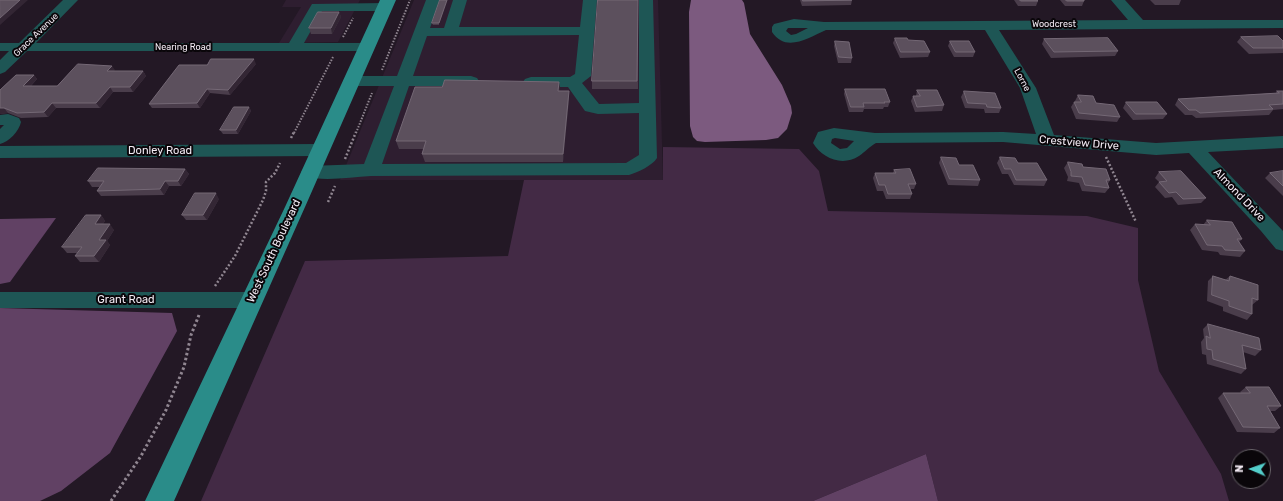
<!DOCTYPE html>
<html>
<head>
<meta charset="utf-8">
<style>
  body { margin:0 }
  #map { position:relative; width:1283px; height:501px; overflow:hidden; background:#231825; font-family:Rubik,sans-serif }
  canvas { display:block }
  .north { position:absolute; left:1231px; top:449px; width:40px; height:40px; box-sizing:border-box; background:#0a060a; border:1px solid #676268; border-radius:50%; rotate:272deg; font-size:11px; font-weight:700; line-height:16px; text-align:center; color:#f3ebf4 }
  .north::after { content:''; display:block; margin:auto; width:14px; height:18px; background:#53cdca; clip-path:polygon(50% 0,100% 100%,50% 72%,0 100%) }
</style>
</head>
<body>
<div id="map">
<canvas width="1283" height="501"></canvas>
<div class="north">N</div>
</div>
<script>
const ctx = document.querySelector('canvas').getContext('2d');
ctx.lineJoin = 'round';
function fillPath(path, color) { ctx.fillStyle = color; ctx.fill(path, 'evenodd'); }
function stroke(path, color, width, dash) { ctx.strokeStyle = color; ctx.lineWidth = width; ctx.lineCap = dash ? 'butt' : 'round'; ctx.setLineDash(dash || []); ctx.stroke(path); }
function write(font, color, halo, rows, align = 'center') {
  ctx.font = font + ' Rubik,sans-serif'; ctx.lineWidth = 4; ctx.setLineDash([]); ctx.textBaseline = 'middle'; ctx.strokeStyle = halo; ctx.fillStyle = color; for (const [text, x, y, turn = 0] of rows) {
    ctx.save(); ctx.translate(x, y); ctx.rotate((+turn || 0) * Math.PI / 180); ctx.textAlign = isNaN(turn) ? turn : align; if (halo) ctx.strokeText(text, 0, 0); ctx.fillText(text, 0, 0); ctx.restore();
  }
}
fillPath(new Path2D(`
  M286,0H360L338,42L279,43L301,7H282Z
  M414,0H658L663,180H340Z`), '#2e1e30');
fillPath(new Path2D(`
  M663,147L799,149L819,171L828,211L1087,216L1138,228V280L1159,371L1221,474L1229,501H938L926,454L813,501H201L305,261L508,256L524,180H663Z`), '#432a45');
fillPath(new Path2D(`
  M56,218L10,282L0,284V219Z
  M0,308L172,313L177,331L110,453L61,491L40,501H0Z
  M926,454L938,501H813Z`), '#614164');
fillPath(new Path2D(`
  M691,0H742L744,3L750,34L782,85L791,106L792,113L787,129L778,138L766,140L705,142L697,141L693,137L690,126L689,12Z`), '#7c5a7f');
stroke(new Path2D(`
  M343,37L353,18
  M382,70L410,0
  M294,133L333,57
  M356,133L372,93`), '#908691', 2, [1.5, 1.5]);
stroke(new Path2D(`
  M291,138L294,132
  M1106,157L1136,222
  M345,159L356,132
  M328,202L335,186
  M215,286L235,256L263,200L266,191V182L275,173L280,163`), '#908691', 2.5, [2, 2]);
stroke(new Path2D(`
  M111,501L141,456L166,410L184,367L191,335L199,315`), '#908691', 3, [2.5, 2.5]);
fillPath(new Path2D(`
  M63,0H78L36,43H289L312,4L385,3L390,4L392,7L390,10L385,11H322L304,43H366L371,44L373,47L371,50L366,51H27L5,72L0,74V60L9,51H0V43H19Z
  M426,0H440L430,28H444L453,0H467L459,27H580L583,0H597L591,76L582,83L599,104L639,103V0H653L657,158C652,166 638,172 629,175L371,176C350,177 324,182 304,176L301,172L304,168L310,166L364,164L394,86H351L345,84L343,81L345,78L351,76H397ZM579,35L575,74L570,77H531L525,79L523,82L525,85L531,87H568L585,111L598,114L639,113V155L626,163L382,164L409,86H471L477,84L479,81L477,78L471,76H413L427,36Z
  M1111,0H1125L1143,20H1283V28L999,30L1036,88L1054,135L1156,143L1283,136V148L1208,152L1283,231V251L1276,249L1261,231L1189,153L1156,155L1003,142L876,143C869,147 865,152 859,156C842,167 822,158 813,143L818,132L834,128L875,133L1003,132L1036,134L1020,88L985,30H826C808,38 786,53 772,32V27L774,24L794,19L824,22L1128,20ZM788,28H808L796,34L791,35L786,31ZM835,138L854,141L847,148L840,149L831,143L832,139Z
  M8,114L19,118L21,122C19,131 9,142 0,144V129L4,125H0V115Z
  M319,144L325,146L328,150L325,154L319,156L0,158V146Z
  M0,292H252L260,294L263,300L260,306L252,308H0Z`), '#1e5655');
fillPath(new Path2D(`
  M380,0H396L305,207L174,501H145L285,207Z`), '#2a8c89');
fillPath(new Path2D(`
  M440,0L439,25H433L432,23Z
  M638,0V89H592V81Z
  M800,0H852L851,5L802,6Z
  M1014,0H1037L1038,1L1036,6H1018Z
  M1060,0H1084V1L1082,6H1065Z
  M1150,0H1181L1179,5H1155Z
  M339,12L341,17L332,34H311L309,28Z
  M1241,37L1283,41V53L1249,54L1237,42Z
  M895,38L908,40L930,52L928,57L900,58L893,43Z
  M1044,39L1118,51L1115,56L1051,58L1042,44Z
  M835,41L852,58L851,63H838L834,46Z
  M950,41L975,52L973,57H954L948,46Z
  M256,64L230,95L210,93L200,108H152L149,104Z
  M112,66L114,71H143L146,76L133,92H113L100,108H56L48,117L21,118L8,113L0,114V90L34,75L37,79L31,86H57Z
  M559,82L560,91L569,99L563,162H425L422,154L424,149H399L396,141L442,87Z
  M845,89L890,102L888,107H884L883,109H864L863,112H849L844,94Z
  M917,90L944,105L942,111L915,112L911,101L913,96H916Z
  M964,91L1001,108L999,113H985L984,109L965,108L961,97Z
  M1277,91H1283V109L1273,110L1269,115L1196,118L1192,115H1185L1175,105L1178,99L1276,93Z
  M1078,95L1096,103L1120,117L1117,122L1076,119L1071,107L1074,102H1075V101Z
  M1126,102L1167,114L1163,119L1133,120L1123,108Z
  M249,107L251,111L238,134H223L220,130Z
  M941,157L959,165L980,180L978,186L948,185L939,163Z
  M1000,157L1018,163L1047,180L1044,186L1014,185L1008,174H1002L997,163Z
  M1068,162L1083,167L1110,180L1108,184L1109,188L1105,193L1082,191L1079,183L1067,181L1068,177L1064,168Z
  M185,169L189,174L181,186H169L164,195L101,196L97,191L100,187H92L88,181Z
  M894,170L916,184L914,189H910L912,194L910,199H886L883,191H877L873,178L875,173H893Z
  M1283,171V196L1265,178L1270,173Z
  M1159,172L1206,198L1201,203L1178,205L1172,197L1165,198L1155,187L1159,182L1155,178Z
  M219,199L207,220H186L182,215Z
  M101,215L105,221L103,224L114,230L107,241L110,245L99,262H80L75,256L78,253H67L62,247Z
  M1207,220L1242,239L1239,242L1245,251L1240,257L1220,255L1218,252L1202,250L1190,230L1195,224L1203,225Z
  M1213,276L1225,280L1230,276L1258,300L1252,305V314L1247,320L1223,311V307L1207,301L1208,281Z
  M1208,324L1261,350L1255,356L1243,352L1246,369L1241,374L1207,364L1206,355L1202,354L1201,342L1204,338L1203,329Z
  M1246,387L1281,406L1275,411H1270L1280,428L1274,433L1237,432L1218,398L1223,393H1241L1240,392Z`), '#4a3d4b');
fillPath(new Path2D(`
  M20,0H28L0,25V18Z
  M447,0H448L439,25V23Z
  M339,12L341,17L332,34L331,28Z
  M254,59L256,64L230,95L228,90Z
  M112,66L115,70L110,76L107,71Z
  M143,71L146,76L133,92L130,87Z
  M34,75L37,79L26,91L23,86Z
  M559,82L560,89L559,99L558,91Z
  M110,87L113,92L100,108L96,103Z
  M207,89L210,93L200,108L197,103Z
  M569,91V99L563,162V154Z
  M52,103L56,108L48,117L44,112Z
  M249,107L251,111L238,134L236,130Z
  M0,108H4L8,113L0,114Z
  M185,169L189,174L181,186L178,181Z
  M165,181L169,186L164,195L160,189Z
  M216,193L219,199L207,220L203,215Z
  M101,215L105,221L99,229L95,224Z
  M110,224L114,230L107,241L110,245L99,262L94,256L99,240Z`), '#332634');
const building = new Path2D(`
  M0,0H20L0,18Z
  M440,0H447L439,23H432Z
  M598,0H638L637,81H592Z
  M803,0H852L803,1Z
  M1020,0H1037L1038,1H1021Z
  M1066,0H1084V1H1067Z
  M318,12H339L331,28H309Z
  M1278,36L1283,41V48H1253L1241,37Z
  M895,38H907L908,40L924,41L930,52H901Z
  M1108,38L1118,51L1054,52L1044,39Z
  M835,41L849,42L852,58L839,57Z
  M950,41H969L975,52H956Z
  M211,59H254L228,90L207,89L197,103L149,104L179,65H207Z
  M78,64L112,66L107,71H143L130,87H110L96,103H52L44,112L17,113L4,108H0V90L16,75H34L23,86H57Z
  M445,80L559,82L558,91H569L563,154H422L426,141H396L415,87H442Z
  M845,89H885L890,102H884L885,103H863L864,107H851Z
  M917,90H937L944,105L917,107L913,96H920Z
  M964,91L995,93L1001,108L987,107L986,104L968,103Z
  M1277,91H1283V104L1269,105L1273,109L1200,113L1196,110H1189L1178,99L1279,93Z
  M1078,95L1093,96L1096,103L1114,105L1120,117L1079,113L1074,102H1081Z
  M1126,102H1157L1167,114H1136Z
  M234,107H249L236,130H220Z
  M941,157L956,158L959,165H973L980,180L950,179Z
  M1000,157L1015,158L1018,163H1037L1047,180H1016L1011,169H1005Z
  M1068,162L1082,164L1083,167L1106,169L1110,180H1106L1109,188L1085,185L1082,177L1071,176V172Z
  M98,168L185,169L178,181H165L160,189L97,191L104,181H88Z
  M910,169L916,184H908L912,194H888L885,185H879L875,173H896L894,170Z
  M1181,171L1206,198L1183,199L1176,192L1169,193L1159,182L1167,181L1159,172Z
  M1283,171V186L1270,173Z
  M195,193H216L203,215H182Z
  M86,215H101L95,224H110L99,240H106L94,256H75L82,247H62Z
  M1207,220L1232,222L1242,239H1237L1245,251L1225,250L1222,246L1207,245L1195,224L1210,225Z
  M1213,276L1229,281L1230,276L1258,285V300L1252,298V314L1229,306V301L1212,295Z
  M1208,324L1259,338L1261,350L1242,345L1246,369L1213,359L1212,350L1207,349L1206,336L1210,338Z
  M1246,387H1269L1281,406H1267L1280,428L1243,427L1223,393H1250Z`);
fillPath(building, '#5c505d');
stroke(building, '#746875', 1);
write('9px', '#f3ebf4', '#0a060a', [
  ["Woodcrest",1054,24],
  ["Grace Avenue",36,35,-44],
  ["Nearing Road",183,47],
  ["Lorne",1022,80,62]
]);
write('11px', '#f3ebf4', '#0a060a', [
  ["Crestview Drive",1079,143,5],
  ["Donley Road",160,151],
  ["Almond Drive",1239,195,46],
  ["West South Boulevard",274,251,-65],
  ["Grant Road",126,300]
]);
</script>
</body>
</html>
